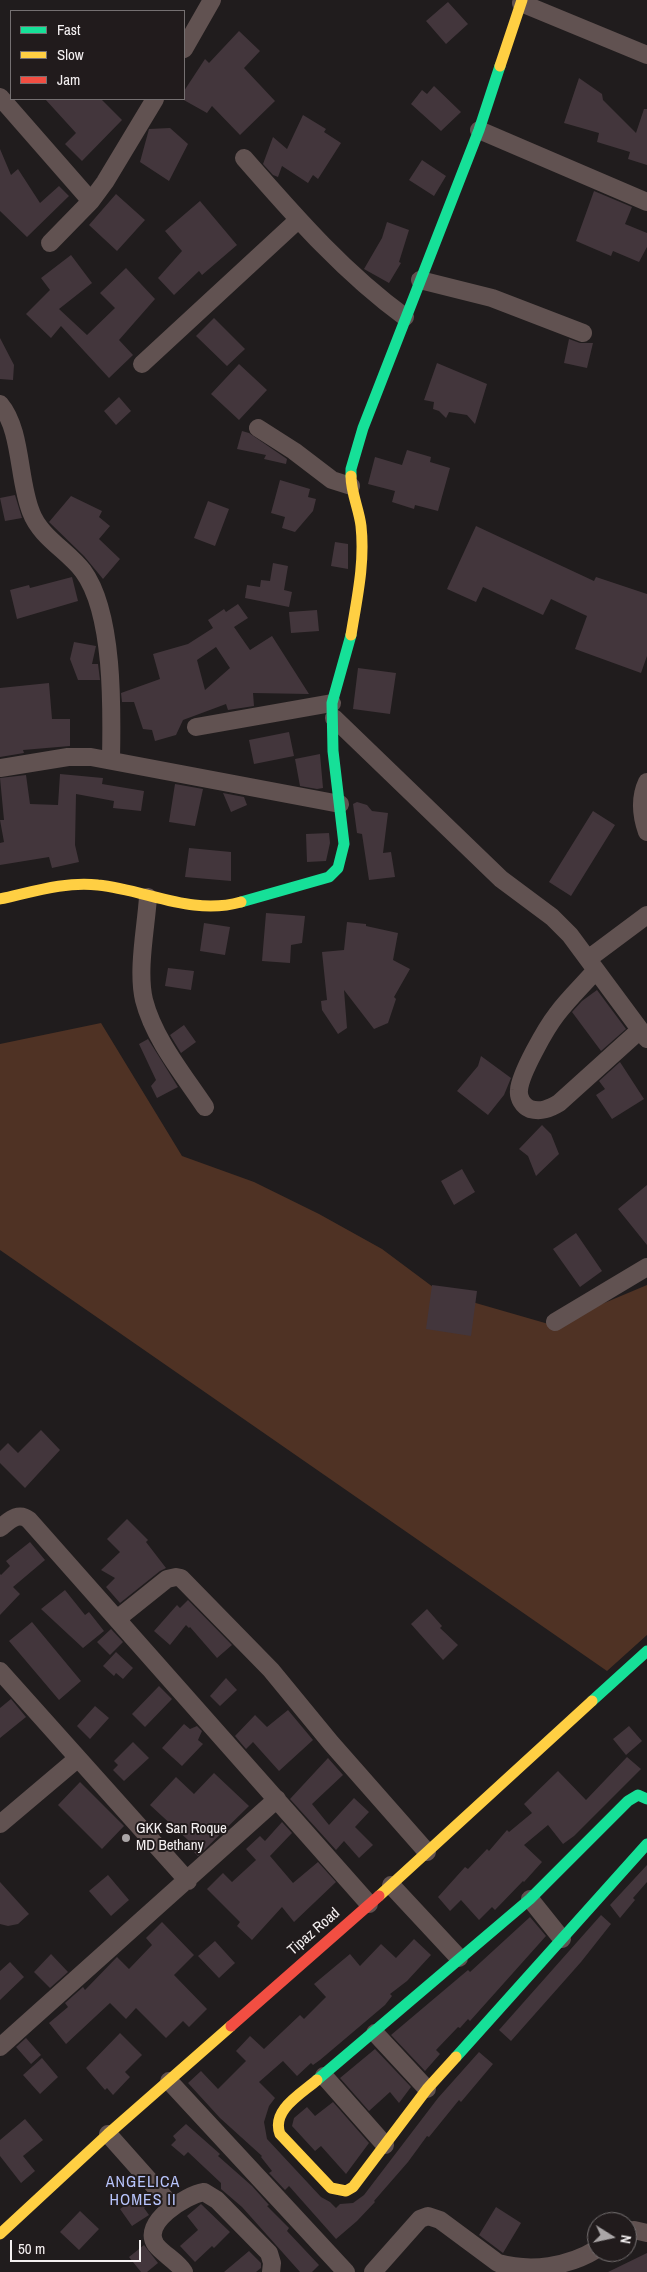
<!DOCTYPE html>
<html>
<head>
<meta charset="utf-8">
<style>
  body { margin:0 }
  #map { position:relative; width:647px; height:2272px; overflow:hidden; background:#201c1d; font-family:"Archivo Narrow",sans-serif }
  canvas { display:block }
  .legend { position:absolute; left:10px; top:10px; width:175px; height:90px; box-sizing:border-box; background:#211b1c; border:1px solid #757071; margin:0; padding:6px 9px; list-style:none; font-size:15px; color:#f4f0f1 }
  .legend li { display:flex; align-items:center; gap:10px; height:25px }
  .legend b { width:25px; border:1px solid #757071 }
  .north { position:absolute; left:587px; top:2212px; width:50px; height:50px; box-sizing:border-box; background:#211b1c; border:1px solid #757071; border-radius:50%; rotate:100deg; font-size:14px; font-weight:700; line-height:20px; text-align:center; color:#f4f0f1 }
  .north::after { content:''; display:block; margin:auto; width:18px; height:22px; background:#aaa6a7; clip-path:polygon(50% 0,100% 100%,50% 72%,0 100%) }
  .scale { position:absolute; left:10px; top:2240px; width:131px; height:22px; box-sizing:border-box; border:2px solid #f4f0f1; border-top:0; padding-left:6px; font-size:15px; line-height:18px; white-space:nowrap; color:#f4f0f1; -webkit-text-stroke:4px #211b1c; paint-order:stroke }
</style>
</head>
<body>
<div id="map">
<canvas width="647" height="2272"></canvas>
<ul class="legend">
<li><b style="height:6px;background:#16e098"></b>Fast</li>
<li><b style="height:6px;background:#ffcf43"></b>Slow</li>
<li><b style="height:6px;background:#f24e42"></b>Jam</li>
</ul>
<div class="north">N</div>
<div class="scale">50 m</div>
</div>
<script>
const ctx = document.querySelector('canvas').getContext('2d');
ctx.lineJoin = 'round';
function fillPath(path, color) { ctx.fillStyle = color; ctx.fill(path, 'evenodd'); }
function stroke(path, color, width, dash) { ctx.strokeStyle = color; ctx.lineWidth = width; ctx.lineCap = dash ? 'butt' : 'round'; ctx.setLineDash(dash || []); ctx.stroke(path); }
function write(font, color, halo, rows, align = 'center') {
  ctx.font = font + ' "Archivo Narrow",sans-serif'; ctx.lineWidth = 4; ctx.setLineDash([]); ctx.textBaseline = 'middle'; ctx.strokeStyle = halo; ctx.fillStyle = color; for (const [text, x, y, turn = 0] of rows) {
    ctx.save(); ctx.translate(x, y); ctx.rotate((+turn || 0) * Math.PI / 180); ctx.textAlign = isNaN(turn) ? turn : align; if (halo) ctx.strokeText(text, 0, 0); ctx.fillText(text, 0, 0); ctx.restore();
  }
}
fillPath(new Path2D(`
  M101,1023L182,1156L254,1182L319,1214L382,1249L441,1293L552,1325L647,1285V1635L607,1671L0,1250V1044Z`), '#4f3224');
fillPath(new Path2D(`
  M448,2L468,24L446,44L426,21Z
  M239,31L260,51L244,68L275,101L240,135L212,106L207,113L182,99L184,91L205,59L209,63Z
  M579,78L602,94L603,100L636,133L644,109H647V165L628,159L630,152L597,142L599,133L564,123Z
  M434,86L461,112L441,131L411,104L422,90L427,94Z
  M45,99H101L122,120L82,161L65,144L76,133Z
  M303,115L326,129L324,132L341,143L318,179L313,175L308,183L282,166L278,177L273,175L263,164L273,137L287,149Z
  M170,128L188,144L169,181L140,162L149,129Z
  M0,149L11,175L18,169L40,203L59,186L69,196L27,237L0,211Z
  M422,160L446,176L434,196L409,180Z
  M594,191L632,207L625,224L647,233V247L639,262L613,251L611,256L576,241Z
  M116,194L145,220L117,251L89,225Z
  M200,201L237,245L202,275L199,271L174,295L158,278L182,251L165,231Z
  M387,222L409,230L399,262L401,263L389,283L364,269L382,238Z
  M71,255L92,283L59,309L87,335L115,308L100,293L126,268L155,299L119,340L133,355L109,378L61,326L51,338L26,314L50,290L41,278Z
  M214,318L245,349L227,366L196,336Z
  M0,338L14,365L13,380L0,379Z
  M569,339L580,343H593L587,368L564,363Z
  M437,363L487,384L475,424L467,415L449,412L446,418L439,411L433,409L434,402L424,400Z
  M239,364L267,390L239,420L211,394Z
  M119,397L131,411L116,425L104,411Z
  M242,431L249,433L287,459L286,464L264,459L266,455L237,449Z
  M407,450L431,457L430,462L450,468L438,511L415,505L414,509L392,502L395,491L368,484L375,457L402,465Z
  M280,480L310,489L308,497L316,499L313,511L295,532L282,528L285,517L271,513Z
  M15,495L22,518L5,521L0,498Z
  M71,496L102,511L99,517L110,526L99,539L120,559L103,579L84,556L49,522Z
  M208,501L229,509L215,546L194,538Z
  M476,526L594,581L596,577L647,594V656L641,673L575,649L587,616L551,599L543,615L483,587L476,602L447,589Z
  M335,542L348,544V569L331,566Z
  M273,563L288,566L284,590L292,592L289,607L245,598L247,585L260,587L261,580L270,581Z
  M72,577L78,601L17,619L10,590L29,585L30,588Z
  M238,604L248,618L234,627L250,650L272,636L309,694L253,693L254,706L228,710L226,704L183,720L176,735L155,741L152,730L143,729L134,702H122L121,693L160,679L153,654L188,644L213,628L208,620L224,609L226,612ZM216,647L230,668L205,690L197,660Z
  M317,610L319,631L291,633L289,612Z
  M74,642L96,646L92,664H98L100,680H78L70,659Z
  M358,668L396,673L390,714L353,709Z
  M49,683L52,719H70V746L23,750L24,753L0,757V688Z
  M289,732L294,756L254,764L249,740Z
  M320,754L323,788L317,789L300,786L295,759Z
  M60,774L103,778L102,784L144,791L141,811L113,808L114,801L76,794L75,845L79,862L52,868L49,857L0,865V843L4,842L0,820H4L0,778L26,775L30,804L58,805Z
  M175,784L203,789L195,826L169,822Z
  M223,793L244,797L247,805L231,812Z
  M357,802L367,805L372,811L388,813L383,853L391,852L395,877L369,880L362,834L357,833L353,804Z
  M593,811L615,825L571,896L549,882Z
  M329,833L330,843L326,861L307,862L306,834Z
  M189,848L231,852V881L185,877Z
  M266,913L305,916L302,943L291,945L290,963L262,961Z
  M347,922L366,924V926L398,933L393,960L410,969L394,997L396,999L388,1023L374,1029L344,990L347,1028L338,1034L322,1010L321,1001L327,1000L322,952L344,950Z
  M204,923L230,927L225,955L200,951Z
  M168,968L194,971L191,990L165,986Z
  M597,990L626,1029L601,1051L572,1012L582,1001Z
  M184,1025L196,1042L181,1053L170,1035Z
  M148,1039L178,1087L157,1098L151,1086L156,1080L139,1044Z
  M481,1056L511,1078L504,1095L488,1115L457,1091L478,1066Z
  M620,1062L644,1099L612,1119L596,1095L605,1089L599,1081Z
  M542,1125L551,1134L559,1154L536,1176L528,1156L519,1149Z
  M462,1169L475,1192L454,1205L441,1181Z
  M647,1185V1245L618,1209Z
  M576,1233L602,1271L580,1287L553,1249Z
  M432,1285L477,1291L471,1336L426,1329Z
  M41,1430L60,1450L25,1488L0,1463V1451L8,1443L18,1453Z
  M127,1519L148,1540L146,1542L166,1568L160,1571L120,1603L106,1587L115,1578L101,1570L120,1552L107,1539Z
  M30,1542L45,1560L13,1587L20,1594L0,1615V1574L1,1575L10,1566L6,1561Z
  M65,1590L85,1615L89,1612L104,1631L83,1648L41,1609Z
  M188,1600L232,1645L217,1658L190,1627L189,1628L186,1625L170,1645L154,1631L177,1605L180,1608Z
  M427,1609L442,1626L440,1628L458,1645L443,1660L411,1624Z
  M32,1622L81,1681L59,1700L9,1641Z
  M111,1629L123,1642L110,1655L97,1642Z
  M116,1652L133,1668L123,1679L116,1673L114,1676L103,1666Z
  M226,1678L237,1690L220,1706L210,1696Z
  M159,1686L172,1699L145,1727L132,1714Z
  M11,1699L26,1717L0,1738V1708Z
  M95,1706L109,1718L90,1739L77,1726Z
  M288,1710L313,1740L279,1771L253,1742L246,1749L235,1736L255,1715L267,1727Z
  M184,1724L190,1729L197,1726L202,1731L198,1740L203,1744L182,1766L162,1748Z
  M629,1726L642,1741L626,1755L613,1739Z
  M133,1742L149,1758L124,1781L113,1770L118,1765L114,1761Z
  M627,1757L641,1769L574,1836L563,1844L548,1825L524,1845L542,1862L524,1882L523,1881L495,1910L492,1907L479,1920L461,1900L450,1911L438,1897L465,1867L468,1869L487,1849L489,1851L507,1830L509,1832L532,1813L524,1804L558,1771L586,1800Z
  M328,1758L343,1775L312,1804L329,1825L354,1798L369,1812L355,1827L373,1845L359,1858L344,1841L336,1850L290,1799Z
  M214,1773L249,1806L198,1856L185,1843L188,1840L150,1805L176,1777L194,1794Z
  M80,1782L124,1826L102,1849L58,1805Z
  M282,1822L292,1833L270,1856L293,1883L318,1862L336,1882L294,1922L282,1907L252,1940L237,1926L240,1922L207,1889L223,1873L232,1882L256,1860L246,1849L260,1836L265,1841Z
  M647,1865V1882L633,1898L635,1900L620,1918L610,1905Z
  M108,1875L129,1900L111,1916L89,1891Z
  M0,1882L29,1914L18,1924L8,1926L0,1924Z
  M601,1915L611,1924L581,1962L511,2041L499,2030Z
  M530,1917L546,1936L470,2021L468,2019L460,2028L458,2027L436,2050L440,2054L425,2071L391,2035L468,1970L470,1972Z
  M162,1922L194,1955L174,1975L207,2009L189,2027L183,2021L166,2038L136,2008L126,2019L110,2003L66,2044L49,2023L68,2007L65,2003L83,1987L85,1990L117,1957L129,1969L152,1945L146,1938Z
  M414,1939L431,1955L407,1981L390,1994L392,1996L385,2005L320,2060L313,2065L311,2063L297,2076L283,2061L259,2082L275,2098L269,2106L264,2122L267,2139L321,2197L330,2202L336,2208L340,2204L353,2203L364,2195L438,2098L479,2052L493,2064L461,2102L459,2100L429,2137L427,2136L408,2162L374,2201L375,2202L357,2221L336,2239L289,2186L285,2190L269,2173L272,2171L261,2157L262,2156L220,2118L188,2083L201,2071L218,2089L246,2061L236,2051L250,2036L264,2049L300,2015L304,2019L326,1997L314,1984L350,1954L360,1966L381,1944L396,1958Z
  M215,1941L235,1963L219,1978L198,1956Z
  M51,1954L68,1972L50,1988L34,1972Z
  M10,1962L24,1977L0,2000V1971Z
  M120,2033L142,2055L125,2072L130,2077L113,2095L107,2088L105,2090L86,2068Z
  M26,2038L41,2055L31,2064L16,2047Z
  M375,2049L411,2087L399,2103L390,2092L369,2111L340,2078Z
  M42,2058L58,2077L40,2094L23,2075Z
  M333,2102L369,2143L346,2174L321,2146L315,2151L292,2126L294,2118L307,2107L315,2116Z
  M25,2119L43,2140L23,2156L35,2171L21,2183L0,2156V2140Z
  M186,2124L220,2154L218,2156L252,2186L269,2205L267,2206L289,2228L287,2231L319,2265L312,2272H300L242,2207L221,2189V2183L188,2152L184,2156L171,2145L176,2140L173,2136Z
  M144,2192L151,2202L144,2208L149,2215L132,2226L120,2209Z
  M201,2204L230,2232L214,2248L212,2246L195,2262L180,2246L198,2230L187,2216Z
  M496,2207L521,2223L503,2253L479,2235Z
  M80,2211L99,2229L79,2250L60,2232Z
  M144,2245L158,2263L147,2272H141L129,2257Z
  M249,2251L261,2263V2268L256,2272H224Z
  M647,2253V2272H608Z`), '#43363c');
stroke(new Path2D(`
  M521,3L647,55
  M184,49L212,0
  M0,97L91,201
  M479,130L647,202
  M244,158C294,215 343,272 405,317
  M50,243L91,201L105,182L155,99
  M420,280L492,298L583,333
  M142,364L298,220
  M0,404C22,430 18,480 31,512C40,537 68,551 83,571C114,613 112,710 111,760
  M258,428L294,451L332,480L351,486
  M334,718L501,879L552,917L570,935L647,1039
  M196,727L332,703
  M0,768L68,757H91L340,804
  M647,782C639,799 641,815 647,832
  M148,897C146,928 137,970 144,1000C154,1039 183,1074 205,1107
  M588,959L647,915
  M596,970C583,985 568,999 557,1014C546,1028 520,1074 519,1090C518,1098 523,1106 530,1109C541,1112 549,1109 559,1103L640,1030
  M555,1322L647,1267
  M0,1528C9,1521 18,1511 29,1520L369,1904
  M117,1619L167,1579L176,1577L181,1578L271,1670L331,1743L427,1852
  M0,1671L188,1881
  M0,1824L77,1759
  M391,1885L459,1958
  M530,1899L562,1939
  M375,2033L427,2089
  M0,2047L277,1799
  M324,2076L385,2145
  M169,2081L346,2272
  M108,2134L172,2206
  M627,2232L634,2230L647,2233
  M184,2272C177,2261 164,2255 156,2245C140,2223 186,2195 204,2192L217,2200L269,2253L272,2263L271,2272
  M373,2272L420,2219L428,2216L440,2220L498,2263C531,2272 568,2267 597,2249`), '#615251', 18);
stroke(new Path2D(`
  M351,476V469L363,428L479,130L500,66
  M241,902L329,877L338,868L344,844L333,751L332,703L351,635
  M592,1701L647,1651
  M456,2057L647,1844
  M317,2080L530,1899L628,1801L638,1795L647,1799`), '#16e098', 11);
stroke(new Path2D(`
  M500,66L522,0
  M351,635C357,598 365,563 361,526C359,509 351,493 351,476
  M0,899C32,892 66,881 98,885C147,890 192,916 241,902
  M379,1896L592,1701
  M317,2080C301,2094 271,2110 280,2134L331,2188L346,2191L353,2187L427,2089L456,2057
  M0,2234L108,2134L231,2026`), '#ffcf43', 11);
stroke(new Path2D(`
  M231,2026L379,1896`), '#f24e42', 11);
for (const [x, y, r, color] of [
  [126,1838,5,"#aaa6a7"]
]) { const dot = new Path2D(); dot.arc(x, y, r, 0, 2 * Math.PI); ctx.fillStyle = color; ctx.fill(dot); stroke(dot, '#211b1c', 2); }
write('15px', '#f4f0f1', '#211b1c', [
  ["GKK San Roque",136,1829],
  ["MD Bethany",136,1846]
], 'left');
write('15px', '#f4f0f1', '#211b1c', [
  ["Tipaz Road",314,1932,-41]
]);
ctx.letterSpacing = '1px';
write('16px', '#b8c5fd', '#211b1c', [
  ["ANGELICA",143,2183],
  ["HOMES II",143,2201]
]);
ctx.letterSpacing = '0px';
</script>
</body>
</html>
